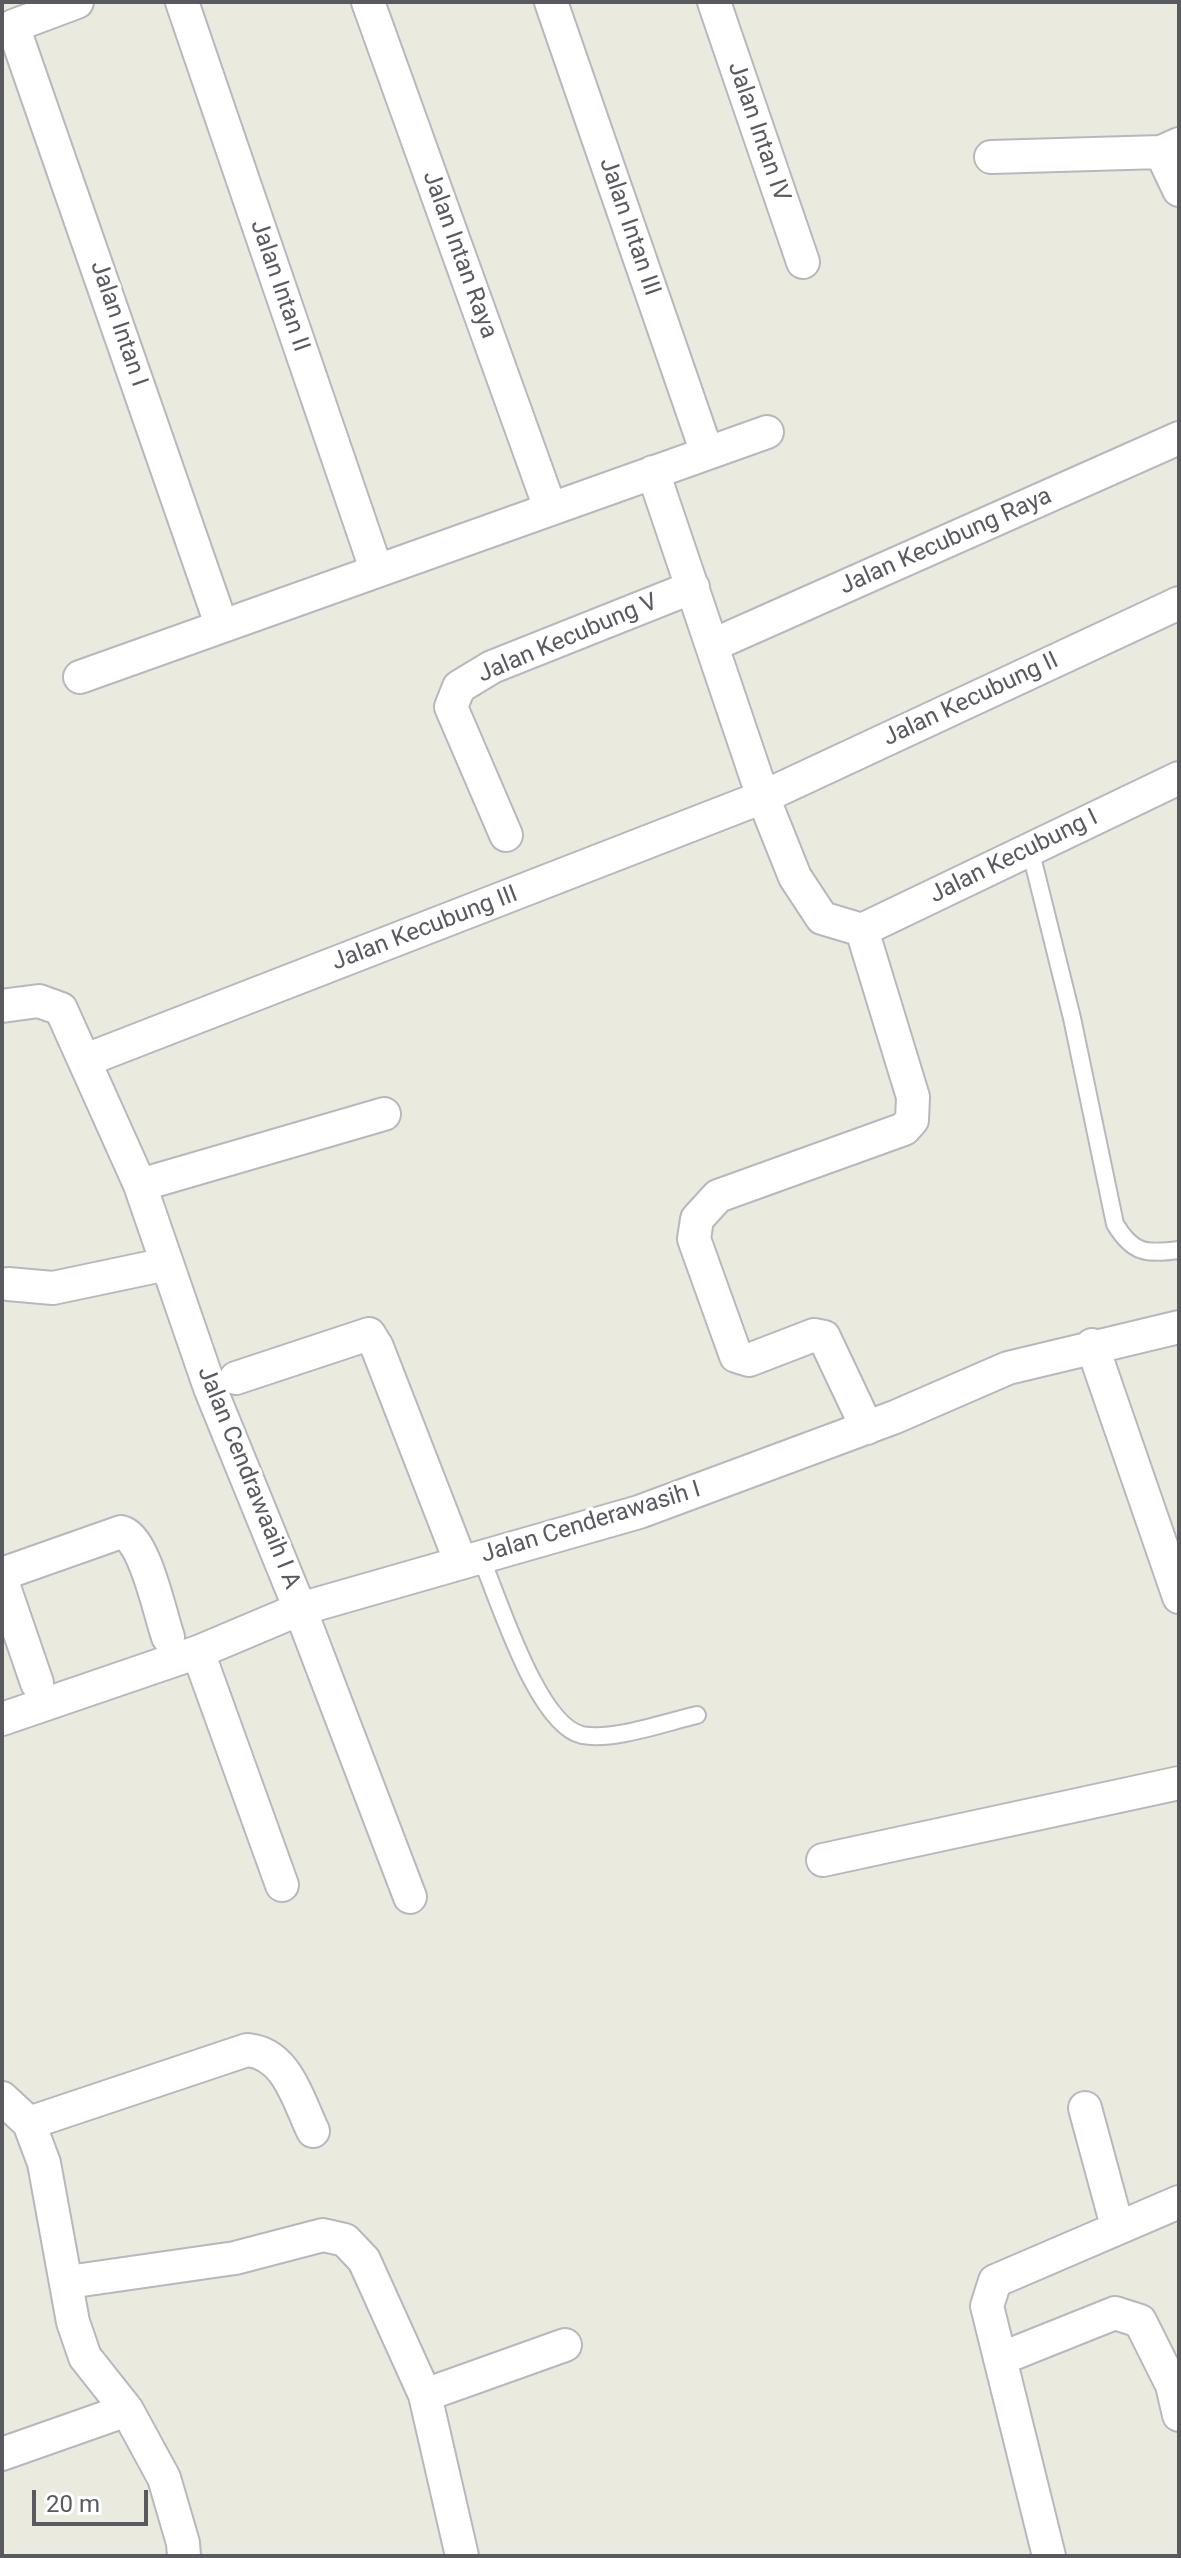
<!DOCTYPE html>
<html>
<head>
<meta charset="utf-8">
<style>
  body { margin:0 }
  #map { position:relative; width:1181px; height:2558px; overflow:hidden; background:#ebeadf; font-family:Roboto,sans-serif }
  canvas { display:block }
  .frame { position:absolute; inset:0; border:4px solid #585a60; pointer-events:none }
  .scale { position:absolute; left:32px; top:2490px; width:116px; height:36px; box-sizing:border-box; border:4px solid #585a60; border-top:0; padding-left:10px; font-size:24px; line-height:28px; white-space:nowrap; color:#585a60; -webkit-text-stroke:6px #fff; paint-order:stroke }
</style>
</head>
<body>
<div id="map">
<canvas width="1181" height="2558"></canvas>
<div class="frame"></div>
<div class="scale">20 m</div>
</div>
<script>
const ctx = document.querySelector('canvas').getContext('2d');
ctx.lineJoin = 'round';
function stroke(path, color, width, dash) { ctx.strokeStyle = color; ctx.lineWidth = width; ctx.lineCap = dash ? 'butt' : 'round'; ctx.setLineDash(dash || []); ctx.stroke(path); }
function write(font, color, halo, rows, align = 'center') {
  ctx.font = font + ' Roboto,sans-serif'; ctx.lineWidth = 7; ctx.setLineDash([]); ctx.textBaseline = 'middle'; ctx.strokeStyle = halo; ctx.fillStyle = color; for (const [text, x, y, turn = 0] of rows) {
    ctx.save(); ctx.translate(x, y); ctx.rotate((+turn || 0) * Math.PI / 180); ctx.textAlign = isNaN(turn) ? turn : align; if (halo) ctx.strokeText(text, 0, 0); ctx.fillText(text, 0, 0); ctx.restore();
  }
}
const lane = new Path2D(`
  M1030,849L1072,1018L1115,1224C1133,1254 1146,1254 1179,1250
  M481,1558C499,1599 537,1725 582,1735C614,1741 666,1722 697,1715`);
const street = new Path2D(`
  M77,2L13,26L221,624
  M182,2L376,569
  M368,2L550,508
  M551,2L707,453
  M714,2L803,262
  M1161,152L1179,190
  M991,157L1161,152L1179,144
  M653,472L763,797L795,877L822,918L862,930L1179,778
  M713,645L1179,438
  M80,677L767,432
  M506,835L451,707L459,687L492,667L693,587
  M862,930L913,1097L912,1120L904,1129L718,1196L697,1219L694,1239L736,1356L749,1360L814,1335L824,1337L867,1428
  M2,1006L39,1001L61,1009L140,1185L210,1388L300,1609L410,1897
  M86,1060L763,797L1179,603
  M140,1185L384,1114
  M8,1284L53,1288L167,1264
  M1092,1345L1179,1597
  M236,1378L369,1334L377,1347L461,1563
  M2,1574L121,1532C144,1536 160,1614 168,1637
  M2,1581L37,1683
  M198,1652L282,1885
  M2,1719L198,1652L300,1609L639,1512L895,1417L1008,1368L1179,1327
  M823,1860L1179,1783
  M2,2098L29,2123L44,2163L73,2322L85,2357L127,2410L164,2478L183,2543L184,2556
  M1085,2108L1117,2226
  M29,2123L247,2050C287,2053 298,2100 313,2131
  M68,2282L235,2258L323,2235L345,2240L364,2260L425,2395L462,2556
  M1000,2359L1115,2313L1140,2321L1172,2385L1179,2415
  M425,2395L565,2345
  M2,2454L127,2410
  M1049,2556L987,2306L995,2281L1179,2202`);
stroke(lane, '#b7b8be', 20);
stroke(street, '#b7b8be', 36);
stroke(lane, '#fff', 16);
stroke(street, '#fff', 32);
write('24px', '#585a60', '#fff', [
  ["Jalan Intan IV",758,132,71],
  ["Jalan Intan III",629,227,71],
  ["Jalan Intan Raya",459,255,70],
  ["Jalan Intan II",279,286,71],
  ["Jalan Intan I",118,324,71],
  ["Jalan Kecubung Raya",946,542,-24],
  ["Jalan Kecubung V",568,639,-23],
  ["Jalan Kecubung II",971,700,-25],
  ["Jalan Kecubung I",1014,857,-26],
  ["Jalan Kecubung III",425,929,-21],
  ["Jalan Cendrawaaih I A",248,1478,68],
  ["Jalan Cenderawasih I",591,1523,-17]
]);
</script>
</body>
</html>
